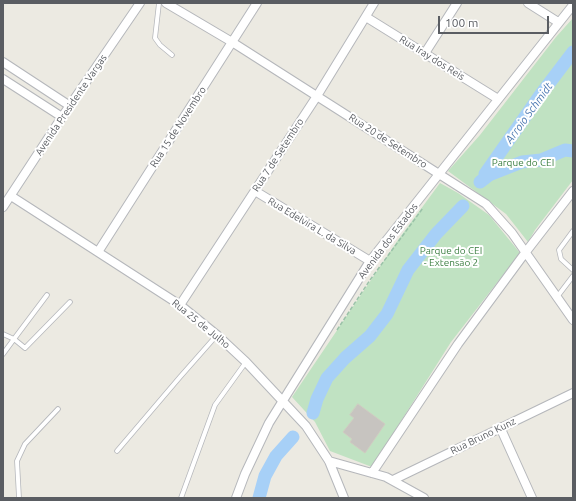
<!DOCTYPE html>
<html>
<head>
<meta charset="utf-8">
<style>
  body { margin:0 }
  #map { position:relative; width:576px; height:501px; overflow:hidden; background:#eceae2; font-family:Ubuntu,sans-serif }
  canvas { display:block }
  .frame { position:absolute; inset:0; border:4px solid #5a5d62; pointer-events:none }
  .scale { position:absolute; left:438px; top:16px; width:111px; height:18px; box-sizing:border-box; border:2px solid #5a5d62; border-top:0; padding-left:5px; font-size:12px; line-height:14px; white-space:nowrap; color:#5a5d62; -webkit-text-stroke:3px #fff; paint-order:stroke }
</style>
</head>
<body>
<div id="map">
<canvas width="576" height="501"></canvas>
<div class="frame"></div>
<div class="scale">100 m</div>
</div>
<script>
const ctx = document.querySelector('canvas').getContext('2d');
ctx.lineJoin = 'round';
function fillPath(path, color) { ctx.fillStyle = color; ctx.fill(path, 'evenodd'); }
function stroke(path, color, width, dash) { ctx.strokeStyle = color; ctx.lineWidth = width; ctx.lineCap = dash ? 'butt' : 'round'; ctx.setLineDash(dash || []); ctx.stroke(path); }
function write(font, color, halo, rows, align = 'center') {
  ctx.font = font + ' Ubuntu,sans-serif'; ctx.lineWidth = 4; ctx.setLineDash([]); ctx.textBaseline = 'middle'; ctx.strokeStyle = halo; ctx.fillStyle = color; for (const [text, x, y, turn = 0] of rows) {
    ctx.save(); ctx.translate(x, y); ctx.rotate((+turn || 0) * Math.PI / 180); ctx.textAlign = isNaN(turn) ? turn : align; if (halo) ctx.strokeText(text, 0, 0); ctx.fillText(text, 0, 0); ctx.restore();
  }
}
fillPath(new Path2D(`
  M573,18V180L535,230L528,242L506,214L448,171L480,135L556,37Z
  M440,183L458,193L489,215L520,253L451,342L372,467L330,451L315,422L292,397L398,240Z`), '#c0e2c2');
stroke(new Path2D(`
  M485,174L541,94L573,52
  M480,182L489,175L522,162L541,160L565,150L573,151
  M313,413L317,399L327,378L345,358L370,336L387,314L408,270L436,234L463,206
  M259,498L265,476L276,456L293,437`), '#a7d0f7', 13);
const building = new Path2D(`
  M358,404L385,424L365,453L350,442L352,439L343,432L354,418L350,415Z`);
fillPath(building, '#c7c4c0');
stroke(building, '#d0ccc1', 1);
const service = new Path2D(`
  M159,3L155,38L160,45L172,55
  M573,231L559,250L561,259L573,270
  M47,295L14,339L25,348L70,302
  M557,297L573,276
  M3,334L14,339L3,354
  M117,451L180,377L217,335
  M19,498L17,461L25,444L58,409
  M181,498L215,405L246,362`);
const minor = new Path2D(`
  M166,3L232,42L486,204L512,233L573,320
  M528,3L558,22
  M366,17L498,99
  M425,53L457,3
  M3,62L70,106
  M3,79L62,117
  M255,191L370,261
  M11,196L180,305L217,335L246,362L306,426L329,461L344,498
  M3,207L62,117L140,3
  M98,252L257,3
  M180,305L317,96L374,3
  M500,427L532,498
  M329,461L386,477L424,498
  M372,473L458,344L525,253L573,191
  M393,480L573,393
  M236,498L245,474L269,423L370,261L573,5`);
stroke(service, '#b5b7bb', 5.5);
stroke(minor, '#b5b7bb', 10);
stroke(new Path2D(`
  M337,330L370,280L423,208`), '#9ac2a8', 1.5, [4, 2]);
stroke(service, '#fff', 4);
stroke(minor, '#fff', 8);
write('10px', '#5a5d62', '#fff', [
  ["Rua Iray dos Reis",432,58,32],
  ["Avenida Presidente Vargas",71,105,-56],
  ["Rua 15 de Novembro",178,127,-57],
  ["Rua 20 de Setembro",388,141,33],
  ["Rua 7 de Setembro",278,155,-57],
  ["Rua Edelvira L. da Silva",312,226,31],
  ["Avenida dos Estados",388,241,-53],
  ["Rua 25 de Julho",201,324,39],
  ["Rua Bruno Kunz",483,436,-26]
]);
write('10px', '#3c7f42', '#fff', [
  ["Parque do CEI",523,163],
  ["Parque do CEI",451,251],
  ["- Extensão 2",451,263]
]);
write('italic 11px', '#4976b0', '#fff', [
  ["Arroio Schmidt",529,113,-54]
]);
</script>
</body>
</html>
